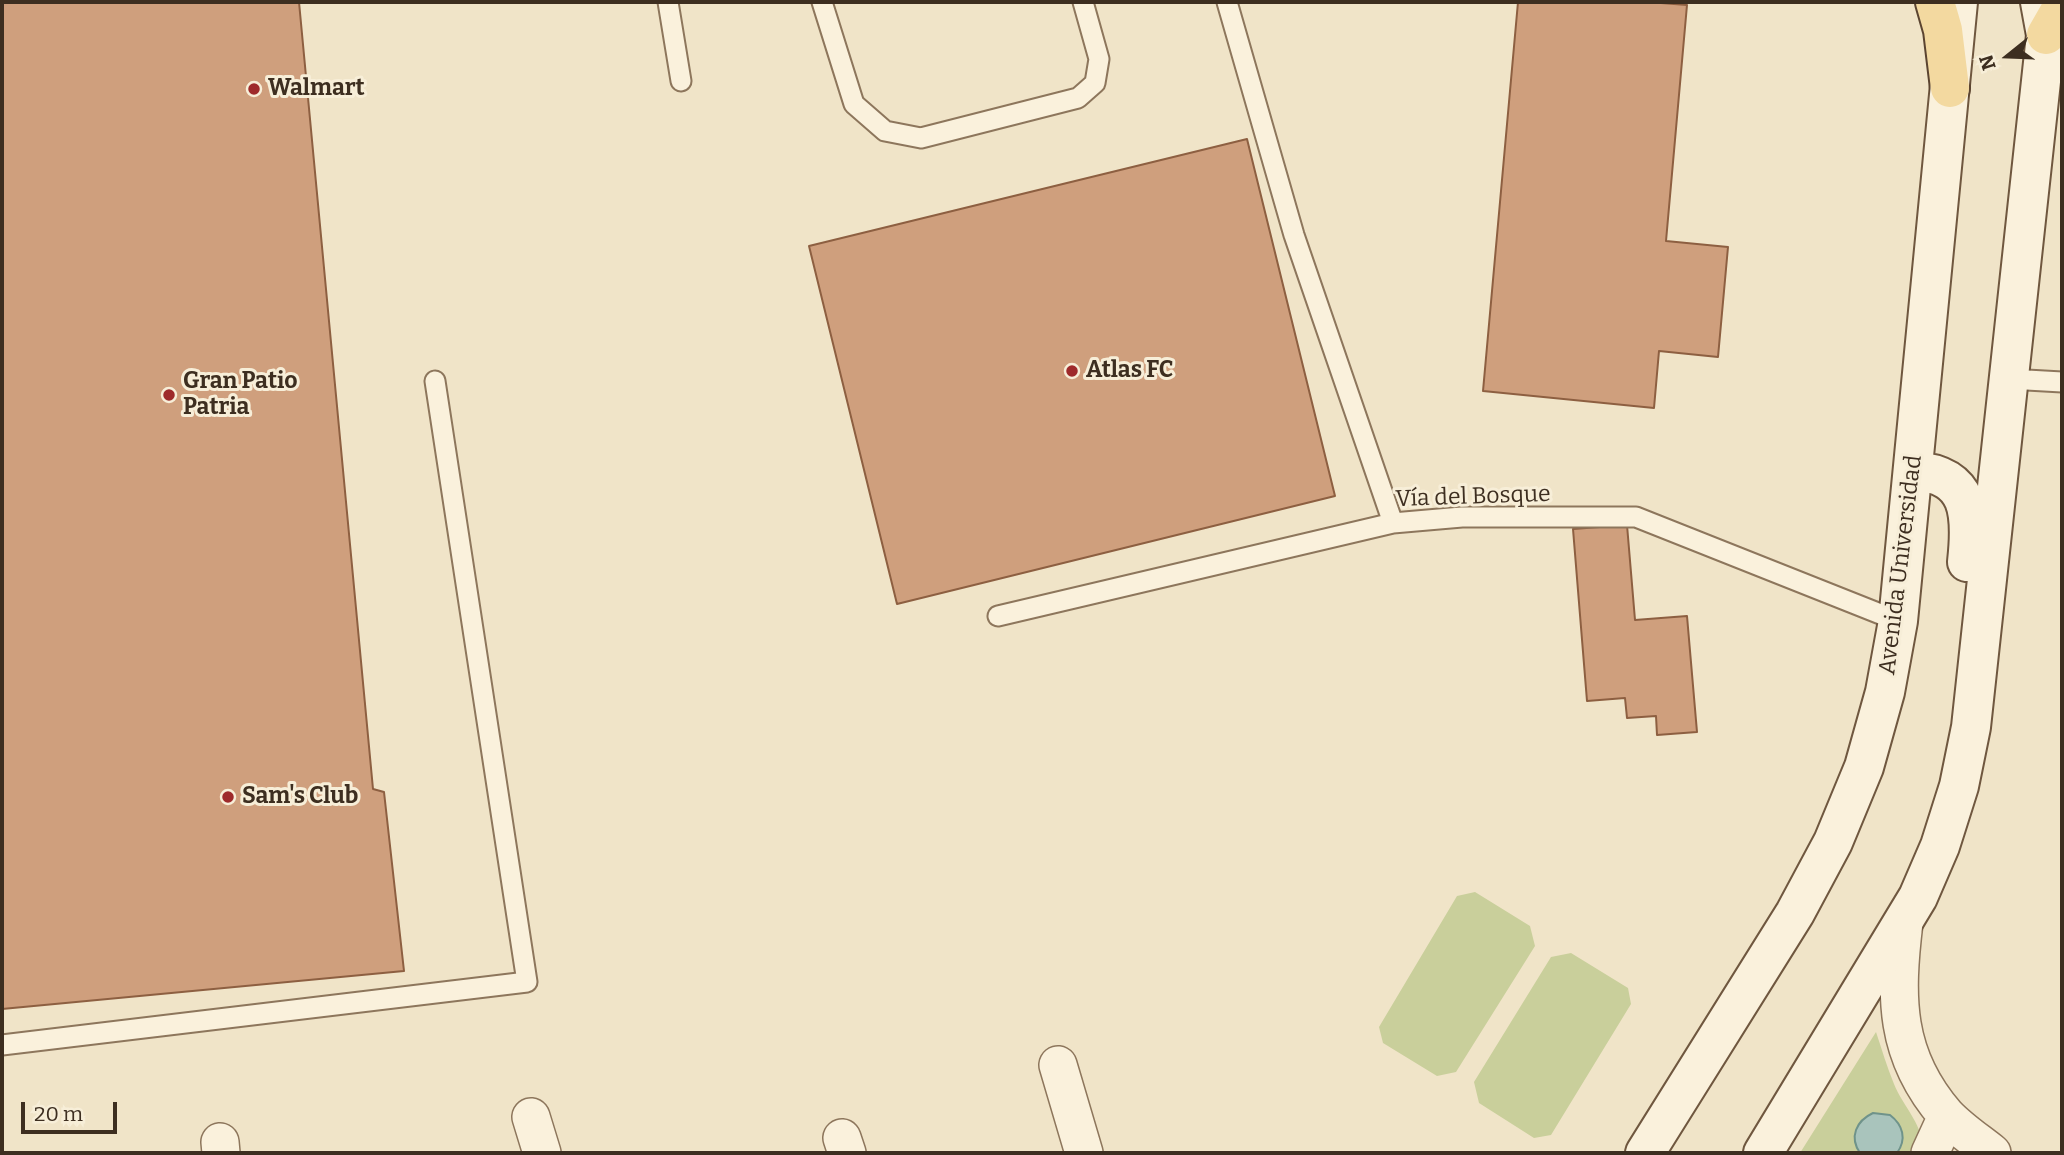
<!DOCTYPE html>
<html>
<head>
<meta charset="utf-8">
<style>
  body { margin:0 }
  #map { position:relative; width:2064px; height:1155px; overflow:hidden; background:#f0e4c8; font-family:Bitter,serif }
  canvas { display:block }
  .frame { position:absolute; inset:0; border:4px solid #3d2e20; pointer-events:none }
  .north { position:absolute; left:1973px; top:21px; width:70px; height:70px; -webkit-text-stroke:5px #f7eed8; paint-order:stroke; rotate:252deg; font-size:19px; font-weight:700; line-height:28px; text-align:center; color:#3d2e20 }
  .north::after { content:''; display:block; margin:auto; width:24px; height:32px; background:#3d2e20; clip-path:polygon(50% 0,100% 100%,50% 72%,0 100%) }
  .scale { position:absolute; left:21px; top:1102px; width:96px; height:32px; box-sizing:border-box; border:4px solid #3d2e20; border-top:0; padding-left:9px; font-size:21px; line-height:24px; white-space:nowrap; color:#3d2e20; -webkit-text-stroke:5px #f7eed8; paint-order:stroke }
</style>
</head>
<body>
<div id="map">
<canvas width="2064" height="1155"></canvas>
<div class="frame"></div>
<div class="north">N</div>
<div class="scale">20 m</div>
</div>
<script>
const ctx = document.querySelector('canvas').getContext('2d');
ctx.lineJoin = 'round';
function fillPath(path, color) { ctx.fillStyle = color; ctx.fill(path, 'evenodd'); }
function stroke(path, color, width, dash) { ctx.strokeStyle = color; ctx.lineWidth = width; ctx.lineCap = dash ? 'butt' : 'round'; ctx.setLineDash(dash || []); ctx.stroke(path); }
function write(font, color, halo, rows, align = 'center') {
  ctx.font = font + ' Bitter,serif'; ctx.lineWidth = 6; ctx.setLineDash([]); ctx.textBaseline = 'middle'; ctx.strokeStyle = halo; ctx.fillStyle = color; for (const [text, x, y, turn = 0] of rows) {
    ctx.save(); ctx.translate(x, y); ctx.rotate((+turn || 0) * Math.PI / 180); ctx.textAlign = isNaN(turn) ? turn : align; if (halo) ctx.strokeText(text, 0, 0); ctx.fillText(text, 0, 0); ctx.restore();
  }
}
fillPath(new Path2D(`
  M1475,892L1530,926L1535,946L1456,1072L1437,1076L1383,1043L1379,1027L1457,896Z
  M1571,953L1628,988L1631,1004L1551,1135L1534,1138L1479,1103L1474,1082L1551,957Z
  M1876,1032C1882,1050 1887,1067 1894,1084C1903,1107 1926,1127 1922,1153H1800Z`), '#c9cf9b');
const water = new Path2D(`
  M1873,1113L1890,1115C1903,1125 1907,1139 1897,1153H1860C1849,1137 1856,1121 1873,1113Z`);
fillPath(water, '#a9c4bc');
stroke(water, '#6f938a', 2);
const building = new Path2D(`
  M2,2H299L373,789L384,792L404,971L2,1009Z
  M1518,2H1648L1687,5L1666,241L1728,247L1718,357L1659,351L1654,408L1483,391Z
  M1247,139L1335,496L897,604L809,246Z
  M1627,525L1635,620L1687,616L1697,732L1657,735L1656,716L1627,718L1625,698L1587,701L1573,529Z`);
fillPath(building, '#cf9f7d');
stroke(building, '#8d5f41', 2);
const lane = new Path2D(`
  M668,2L681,81
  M822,2L854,104L885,131L921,138L1078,98L1095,83L1099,59L1083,2
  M1227,2L1294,235L1393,523
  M2009,379L2062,382
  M998,616L1393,523L1462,517H1636L1898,621
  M2,1045L527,982L435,381`);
const street = new Path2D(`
  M1904,922C1895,997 1894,1055 1946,1115C1959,1129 1977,1141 1992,1153
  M1058,1065L1084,1153
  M531,1117L542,1153
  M842,1138L847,1153
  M220,1142L221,1153
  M1930,1153L1947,1116`);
const secondary = new Path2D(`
  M1913,471C1972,474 1972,516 1967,562
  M1645,1153L1795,913L1833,842L1864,767L1885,692L1898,621L1958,2
  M1763,1153L1918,897L1940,846L1959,786L1971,727L2046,35L2040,2`);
const primary = new Path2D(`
  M1935,2L1943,30L1950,88
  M2046,35L2062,7`);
stroke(lane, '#8d765c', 23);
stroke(street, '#8d765c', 40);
stroke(secondary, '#6f573f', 42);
stroke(primary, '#5b4430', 42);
stroke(lane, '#faf1dc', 19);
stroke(street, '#faf1dc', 37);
stroke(secondary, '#faf1dc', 38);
stroke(primary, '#f3d9a0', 38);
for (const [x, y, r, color] of [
  [254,89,7,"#9e2a2b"],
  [1072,371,7,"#9e2a2b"],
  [169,395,7,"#9e2a2b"],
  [228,797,7,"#9e2a2b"]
]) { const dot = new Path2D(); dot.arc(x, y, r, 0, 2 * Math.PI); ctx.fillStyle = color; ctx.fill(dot); stroke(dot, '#f7eed8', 2.5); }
write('bold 23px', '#3d2e20', '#f7eed8', [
  ["Walmart",268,89],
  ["Atlas FC",1086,371],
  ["Gran Patio",183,382],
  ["Patria",183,408],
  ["Sam's Club",242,797]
], 'left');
write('23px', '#3d2e20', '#f7eed8', [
  ["Vía del Bosque",1473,497,-2],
  ["Avenida Universidad",1901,565,-83]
]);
</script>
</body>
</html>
